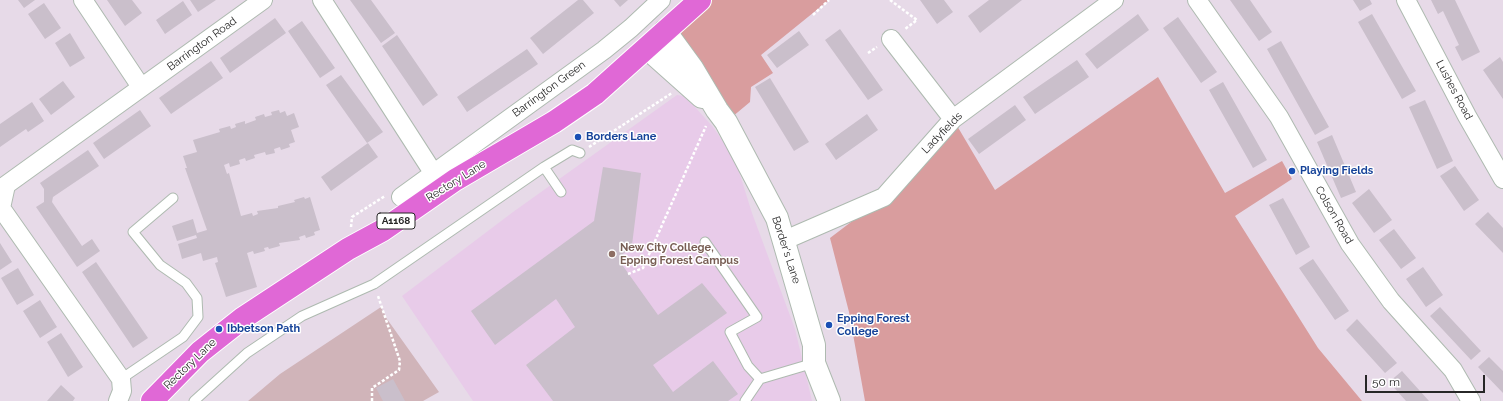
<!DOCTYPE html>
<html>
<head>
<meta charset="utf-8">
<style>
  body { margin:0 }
  #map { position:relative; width:1503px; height:401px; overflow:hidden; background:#e7dae8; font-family:Raleway,sans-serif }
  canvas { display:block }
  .scale { position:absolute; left:1365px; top:375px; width:120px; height:18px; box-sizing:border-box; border:2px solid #272727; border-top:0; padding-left:5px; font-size:12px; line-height:14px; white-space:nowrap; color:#272727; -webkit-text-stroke:3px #fff; paint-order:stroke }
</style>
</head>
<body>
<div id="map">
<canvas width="1503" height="401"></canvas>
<div class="scale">50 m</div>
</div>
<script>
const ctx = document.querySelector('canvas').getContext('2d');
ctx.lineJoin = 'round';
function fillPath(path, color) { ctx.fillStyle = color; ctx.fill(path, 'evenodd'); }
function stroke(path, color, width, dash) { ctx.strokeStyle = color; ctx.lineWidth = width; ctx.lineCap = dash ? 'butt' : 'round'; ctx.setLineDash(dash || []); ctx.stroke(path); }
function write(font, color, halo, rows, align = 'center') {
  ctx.font = font + ' Raleway,sans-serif'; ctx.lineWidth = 3; ctx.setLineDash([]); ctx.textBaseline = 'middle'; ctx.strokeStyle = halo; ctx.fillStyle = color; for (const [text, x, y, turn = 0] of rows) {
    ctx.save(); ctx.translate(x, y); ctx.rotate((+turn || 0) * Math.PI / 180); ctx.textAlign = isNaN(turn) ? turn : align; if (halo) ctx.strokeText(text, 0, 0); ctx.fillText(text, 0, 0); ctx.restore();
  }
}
fillPath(new Path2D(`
  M677,95L683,96L695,107L713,127L735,159L752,213L795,329L812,401H473L402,296L513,212Z`), '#e8cbe9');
fillPath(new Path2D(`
  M699,0H829L761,55L773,73L751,87L750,102L726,122L647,48Z
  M1158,77L1225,193L1282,161L1292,179L1235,216L1318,348L1362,401H865L849,312L830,238L884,197L953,119L995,190Z`), '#d99d9e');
fillPath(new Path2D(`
  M381,307L387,319L439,392L423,401H248L280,374Z`), '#d0b4b9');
fillPath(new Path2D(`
  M18,0H35L24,8Z
  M107,0H132L142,13L125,26Z
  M190,0H216L198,12Z
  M350,0H371L395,33L381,43Z
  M578,0H583L594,13L543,54L530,38Z
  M614,0H628L620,7Z
  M920,0H944L953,12L937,24Z
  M989,0H1022L980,33L968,16Z
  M1230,0H1250L1272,32L1259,41Z
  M1353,0H1370L1372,4L1360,11Z
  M1431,0H1455L1480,52L1462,61L1455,47L1459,45L1443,11L1438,14Z
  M183,1L192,15L165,34L156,20Z
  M44,3L61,28L45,39L28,14Z
  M1138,14L1149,30L1097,69L1085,54Z
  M1372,14L1416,91L1402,99L1358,22Z
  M1178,17L1217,72L1201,83L1163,28Z
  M275,18L286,33L230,73L220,58Z
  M302,21L335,68L320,78L288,31Z
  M840,29L883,90L868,100L825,40Z
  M799,31L809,45L777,68L767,55Z
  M70,33L85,58L70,67L55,43Z
  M397,35L438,95L423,106L382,46Z
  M1281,41L1329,127L1315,135L1267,49Z
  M527,49L538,64L467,112L457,97Z
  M1500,57L1503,62V99L1483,70Z
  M1077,60L1089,77L1035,114L1023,97Z
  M211,61L223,78L171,114L159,98Z
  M341,75L383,132L367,143L326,85Z
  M770,78L809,142L794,151L755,87Z
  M63,81L75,97L51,115L39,99Z
  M1223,82L1267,160L1253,168L1209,90Z
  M1425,100L1453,161L1437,169L1409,107Z
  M32,102L44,121L28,132L26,129L0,147V124Z
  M1015,105L1026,120L979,154L968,139Z
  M140,110L151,126L104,159L93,143Z
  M279,110L280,113L285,111L287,116L294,113L299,127L291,130L295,142L289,144L290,147L281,150L280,147L274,149L275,153L266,155L265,152L254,155L255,158L246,161L245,158L239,160L240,164L230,167L229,163L224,165L227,174L229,173L241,216L252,213L253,216L258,214L257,211L278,208V206L295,202L294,200L304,197L305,199L310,197L320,230L314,232L315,235L306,238L305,235L299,237L300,240L279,243L280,246L269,249L268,247L264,248L265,251L254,254L253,251L247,253L257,287L226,297L215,263L218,262L217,257L203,261L201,253L182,259L178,244L197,238L196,235L177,241L172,226L193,219L197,233L207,230L185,168H187L183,156L197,152L193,140L220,132L219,129L230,126L231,129L236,127L235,124L245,121V124L256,120L255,117L264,114L265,117L272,115L271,112Z
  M867,114L878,130L836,160L825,144Z
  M1332,135L1356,192L1341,198L1317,142Z
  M368,143L378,157L331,191L321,177Z
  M88,150L99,166L53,197L52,202L82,246L92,239L100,251L77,267L36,207L44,202V189L40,183Z
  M1455,166L1479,200L1464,211L1440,176Z
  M603,167L641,173L632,245L622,255L623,266L658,315L702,283L727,313L653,365L673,392L713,361L738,394L728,401H553L526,365L575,327L556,299L495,345L471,311L594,221Z
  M1369,189L1392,220L1374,233L1352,203Z
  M1283,198L1310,247L1296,255L1269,205Z
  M1488,212L1503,228V253L1475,224Z
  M1394,229L1416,258L1401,269L1379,240Z
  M0,243L12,262L0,270Z
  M1313,259L1349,311L1335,320L1299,268Z
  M96,262L148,338L133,348L82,272Z
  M1423,267L1443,295L1426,307L1406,279Z
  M18,268L34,295L17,305L1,278Z
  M40,300L57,327L40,338L23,311Z
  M1440,307L1481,351L1471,360L1430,316Z
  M1357,319L1397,363L1385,373L1346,330Z
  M61,333L83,367L68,377L47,342Z
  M1489,357L1503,371V393L1478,367Z
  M1402,371L1429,401H1406L1389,382Z
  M393,379L405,401H383L376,388Z
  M61,385L75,398L73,401H47Z`), '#cabfcb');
const lane = new Path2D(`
  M544,167L561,192
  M705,242L757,317L730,332L748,366L760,379
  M121,379L183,337L198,317L197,298L186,283L160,265L133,232L173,198
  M194,401L247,353L302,316L374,284L544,167L572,150L580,153
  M745,401L760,379L814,363`);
const street = new Path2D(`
  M83,0L141,87
  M322,0L434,174
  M1197,0L1279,117L1350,244L1391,301L1453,370L1471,401
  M1406,0L1467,116L1503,179
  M891,39L953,119
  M401,197L604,50L631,28L661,0
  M785,240L884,197L953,119L1114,0
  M118,401L122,391L121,379L1,208L6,185L263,0`);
const secondary = new Path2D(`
  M665,31L692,68L717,110L726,122L777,218L814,345V363L829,401
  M647,48L702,97`);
const primary = new Path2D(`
  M152,401L200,352L243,318L348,249L383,230L455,180L554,122L595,94L700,0`);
stroke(lane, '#aebab0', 11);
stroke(street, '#aebab0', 20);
stroke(secondary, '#aebab0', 24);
stroke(primary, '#fff', 24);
stroke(new Path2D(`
  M890,0L917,20L905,29
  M813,15L829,0
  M868,53L877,47
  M589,147L672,93
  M351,227L352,217L385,196
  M628,274L643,268L706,126
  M372,401V388L399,370L400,361L378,296`), '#fff', 2.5, [3, 2]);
stroke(lane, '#fff', 9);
stroke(street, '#fff', 18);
stroke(secondary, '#fff', 22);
stroke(primary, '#e068d6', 22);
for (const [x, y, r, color] of [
  [578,137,4,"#1a4fb4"],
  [1292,171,4,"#1a4fb4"],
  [612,254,4,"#8d6e63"],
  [829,325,4,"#1a4fb4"],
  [219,329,4,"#1a4fb4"]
]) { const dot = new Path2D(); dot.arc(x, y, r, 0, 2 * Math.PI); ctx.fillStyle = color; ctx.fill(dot); stroke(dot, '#fff', 1.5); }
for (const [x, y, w] of [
  [396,221,38]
]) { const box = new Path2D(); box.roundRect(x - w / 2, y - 8, w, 16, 3); ctx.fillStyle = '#fff'; ctx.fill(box); stroke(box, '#272727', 1); }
write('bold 10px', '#272727', null, [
  ["A1168",396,221]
]);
write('11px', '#272727', '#fff', [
  ["Barrington Road",202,44,-36],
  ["Barrington Green",549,89,-36],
  ["Lushes Road",1454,90,62],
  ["Ladyfields",942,133,-46],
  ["Rectory Lane",456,181,-32],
  ["Colson Road",1334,215,60],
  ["Border's Lane",786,250,72],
  ["Rectory Lane",190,364,-44]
]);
write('bold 11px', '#164399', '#fff', [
  ["Borders Lane",586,137],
  ["Playing Fields",1300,171],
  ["Epping Forest",837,319],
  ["College",837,332],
  ["Ibbetson Path",227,329]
], 'left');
write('bold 11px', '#785e54', '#fff', [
  ["New City College,",620,248],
  ["Epping Forest Campus",620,261]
], 'left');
</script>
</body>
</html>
